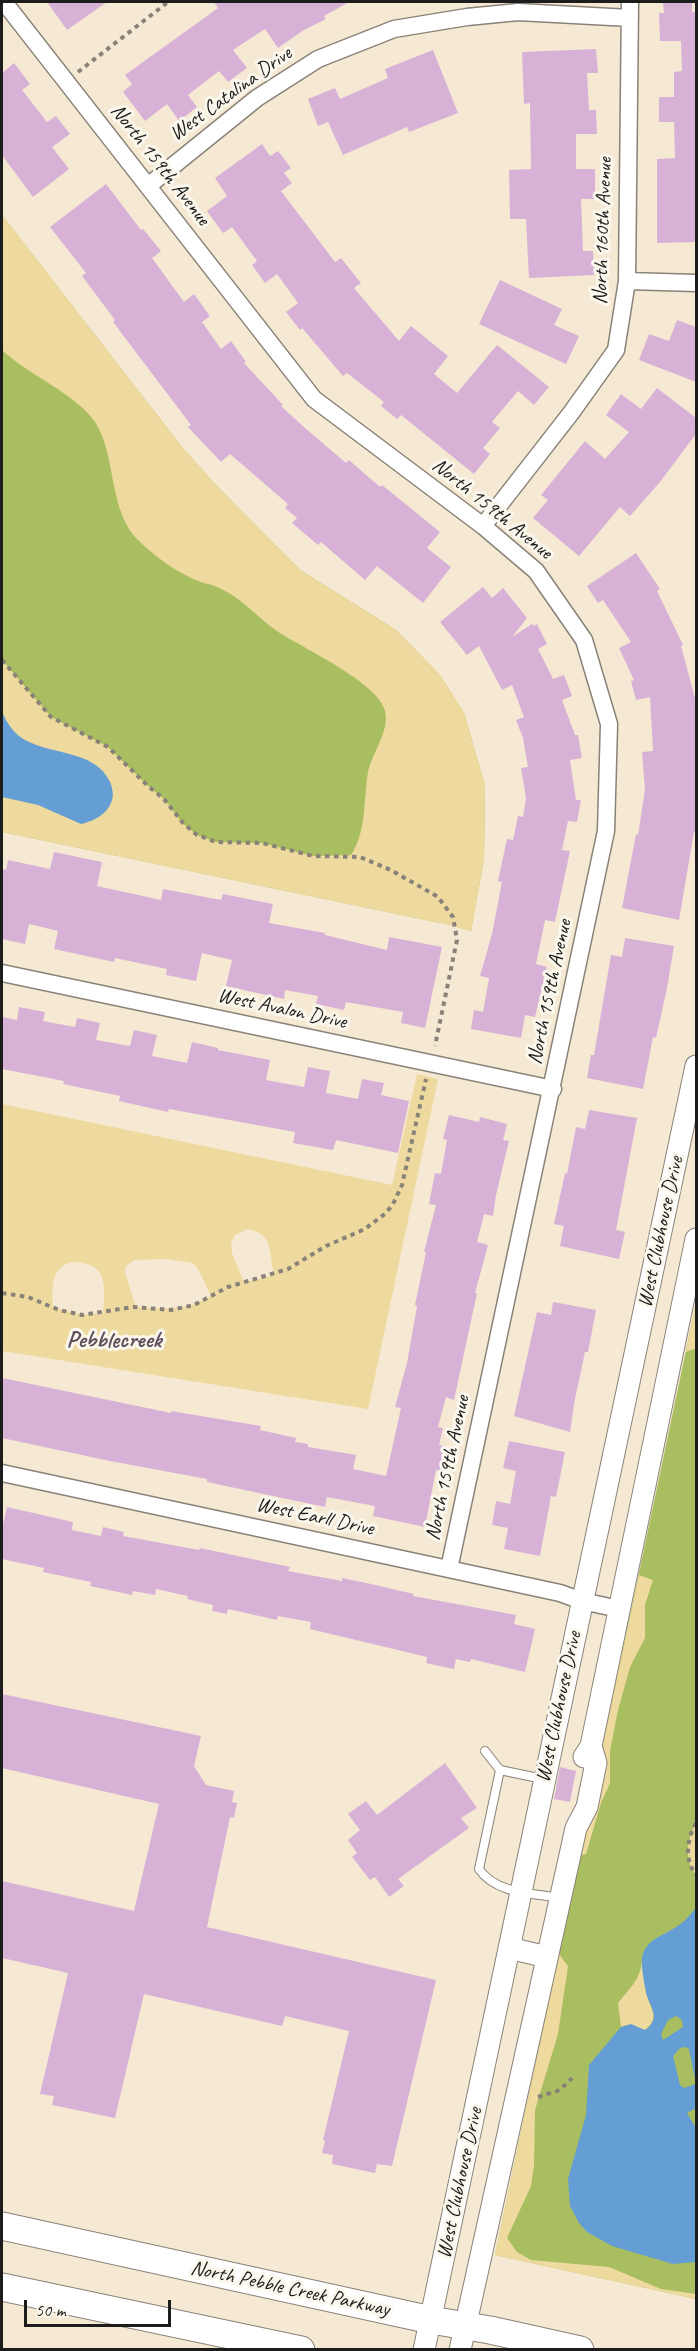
<!DOCTYPE html>
<html>
<head>
<meta charset="utf-8">
<style>
  body { margin:0 }
  #map { position:relative; width:698px; height:2351px; overflow:hidden; background:#f6e9d3; font-family:Caveat,sans-serif }
  canvas { display:block }
  .frame { position:absolute; inset:0; border:3px solid #1c1c1c; pointer-events:none }
  .scale { position:absolute; left:24px; top:2300px; width:147px; height:27px; box-sizing:border-box; border:3px solid #1c1c1c; border-top:0; padding-left:8px; font-size:18px; line-height:21px; white-space:nowrap; color:#1c1c1c; -webkit-text-stroke:4px #fbf7ec; paint-order:stroke }
</style>
</head>
<body>
<div id="map">
<canvas width="698" height="2351"></canvas>
<div class="frame"></div>
<div class="scale">50 m</div>
</div>
<script>
const ctx = document.querySelector('canvas').getContext('2d');
ctx.lineJoin = 'round';
function fillPath(path, color) { ctx.fillStyle = color; ctx.fill(path, 'evenodd'); }
function stroke(path, color, width, dash) { ctx.strokeStyle = color; ctx.lineWidth = width; ctx.lineCap = dash ? 'butt' : 'round'; ctx.setLineDash(dash || []); ctx.stroke(path); }
function write(font, color, halo, rows, align = 'center') {
  ctx.font = font + ' Caveat,sans-serif'; ctx.lineWidth = 6; ctx.setLineDash([]); ctx.textBaseline = 'middle'; ctx.strokeStyle = halo; ctx.fillStyle = color; for (const [text, x, y, turn = 0] of rows) {
    ctx.save(); ctx.translate(x, y); ctx.rotate((+turn || 0) * Math.PI / 180); ctx.textAlign = isNaN(turn) ? turn : align; if (halo) ctx.strokeText(text, 0, 0); ctx.fillText(text, 0, 0); ctx.restore();
  }
}
fillPath(new Path2D(`
  M2,215L182,447L214,483L300,570L396,630L440,675L464,713L485,786L484,859L471,931L450,925L2,832Z
  M696,1303V2299L495,2255L588,1816L606,1776L603,1744L605,1734Z`), '#a9bd61');
fillPath(new Path2D(`
  M2,215L182,447L214,483L300,570L396,630L440,675L464,713L485,786L484,859L471,931L450,925L2,832V660L51,717L108,747L148,786L164,799L182,823L197,835L216,842L262,843L313,856L351,855C367,831 363,800 368,772C372,753 390,731 385,711C378,682 302,648 277,631C258,618 241,597 219,588C212,584 205,584 198,581C178,573 157,558 141,543C107,513 118,458 95,422C76,394 27,374 2,350Z
  M417,1074L438,1079L368,1409L2,1351V1104L392,1185ZM247,1229C276,1234 267,1253 275,1275L244,1282L232,1253L231,1243L235,1235ZM166,1259L193,1263L199,1271L211,1296C182,1312 168,1309 136,1307L125,1273L126,1266L134,1260ZM71,1262C107,1262 106,1283 103,1313L82,1315L53,1307C52,1289 50,1269 71,1262Z
  M696,1303V1351L693,1349L686,1352Z
  M639,1575L653,1580L645,1605V1638L630,1667L618,1710L610,1751V1783L601,1803L586,1854L580,1855L588,1816L606,1776L603,1744Z
  M696,1823V1875C684,1859 687,1839 696,1823Z
  M559,1954L568,1966L558,2034L535,2110L534,2166L531,2186L507,2238L517,2252L531,2260L609,2267L661,2289L696,2294V2299L495,2255Z
  M642,1962C644,1973 645,1984 647,1995C650,2008 661,2018 645,2030L626,2025L621,2027L618,2003C629,1989 640,1980 642,1962Z`), '#eeda9e');
fillPath(new Path2D(`
  M2,712C7,723 14,734 25,740C52,755 95,750 110,782C112,787 114,794 112,800C108,814 94,821 81,824L38,805L2,797Z
  M696,1908V2108L687,2113L696,2128V2262L673,2264L612,2246L587,2232L579,2223L570,2206L568,2179L586,2115L589,2065L621,2027L631,2024L645,2030C661,2019 651,2008 647,1996C645,1988 641,1967 642,1959C644,1939 666,1935 679,1925C686,1921 690,1914 696,1908ZM676,2016L682,2020L683,2027L663,2040L661,2034L668,2020ZM686,2047L689,2049L696,2084L684,2088L680,2085L673,2056L680,2048Z`), '#649ed4');
fillPath(new Path2D(`
  M47,2H107L67,30Z
  M214,2H349L324,16L326,19L304,30L278,48L265,29L233,50L247,68L228,82L219,71L188,95L197,107L179,121L167,104L145,121L123,92L132,84L125,75L218,8Z
  M663,2H692V12H696V242L657,243V159L675,158L674,122H659V97H674V72L682,71L681,41H660L659,13H664Z
  M596,49L598,73H587L589,110H596L597,134H576V169H595V199H581L583,251H593L594,275L529,278L526,219H510L509,170L531,169L530,103L524,104L522,52Z
  M433,50L458,113L409,132L407,127L343,155L328,122L318,126L308,99L335,88L340,99L388,78L385,69Z
  M14,63L30,84L22,90L47,122L56,116L70,134L52,147L69,169L33,197L2,155V73Z
  M262,144L270,156L278,151L291,168L284,173L292,183L281,191L335,262L341,258L361,283L354,288L399,341L411,326L448,356L434,374L457,393L497,345L549,387L534,405L518,391L492,422L500,428L483,448L490,454L474,474L401,415L397,419L381,406L384,402L347,373L343,376L302,328L300,330L286,312L298,303L277,274L265,283L252,265L257,261L232,227L223,233L207,211L227,196L215,178Z
  M106,184L141,230L143,229L161,251L152,258L184,302L194,294L210,316L202,322L221,349L231,341L246,362L244,363L283,405L281,406L305,428L346,463L349,460L380,487L382,485L440,532L427,548L451,567L423,603L377,566L365,580L321,542L318,545L292,523L297,518L285,508L288,504L230,454L221,462L188,427L191,425L113,322L115,320L82,276L86,273L50,227Z
  M500,280L562,309L554,325L579,336L566,364L479,324Z
  M677,320L696,327V382L639,360L649,334L669,341Z
  M657,388L696,418V434L660,482L630,516L620,507L579,556L533,518L548,500L541,495L585,441L605,459L629,432L606,415L621,394L641,409Z
  M636,553L660,589L657,591L683,645L681,646L696,702V833L694,832L679,920L622,908L636,834L638,835L645,789L642,752L653,751L650,697L636,700L631,681L634,680L619,648L631,642L603,600L598,603L587,586Z
  M483,587L492,598L503,588L527,618L512,637L532,624L534,626L537,624L547,644L538,649L553,679L564,675L572,696L562,700L575,735H578L582,758L570,760L576,800H581L577,822L568,821L562,850L570,851L555,922L545,920L536,964L547,967L535,1017L525,1015L521,1038L471,1029L474,1010L483,1012L489,978L480,976L492,934L502,882L498,881L507,839L513,840L518,816L523,817L526,798L521,768L528,767L523,738L516,720L524,717L512,685L502,690L479,646L467,655L440,622Z
  M54,852L102,862L97,886L161,900L163,889L221,900L223,894L273,904L269,923L325,933V935L387,950L389,937L442,947L425,1028L401,1023L403,1012L346,1002L344,1010L316,1004L318,996L285,990L284,999L226,986L232,960L202,953L196,981L166,975L167,969L115,958L114,962L54,949L58,931L29,924L25,944L2,939V869L6,870L8,860L50,869Z
  M625,938L674,946L667,988L656,1038L653,1037L643,1089L587,1078L591,1055H594L611,955L622,957Z
  M19,1007L45,1012L43,1021L75,1027L77,1018L100,1023L96,1040L130,1046L134,1030L157,1035L152,1056L187,1063L192,1042L218,1048V1050L270,1060L266,1080L304,1087L308,1067L330,1071L326,1093L358,1099L362,1079L384,1083L381,1095L409,1101L398,1153L336,1140L333,1150L293,1143L295,1132L169,1109L168,1112L119,1101L120,1096L63,1084L64,1081L2,1069V1017L17,1020Z
  M589,1110L637,1118L616,1230L625,1232L619,1259L560,1246L564,1226L554,1224L565,1173L567,1174L576,1127L585,1129Z
  M449,1115L479,1122L480,1117L507,1124L503,1140L509,1141L496,1195L493,1216L484,1214L477,1242L488,1245L475,1293H477L454,1400L446,1397L438,1427L443,1428L439,1445L444,1446L440,1471L436,1470L425,1527L373,1516L375,1506L327,1497L325,1507L207,1482V1479L110,1461L2,1438V1378L171,1413V1411L261,1426L260,1430L296,1438L295,1442L308,1444V1447L356,1455L353,1469L386,1476L401,1408L395,1407L407,1363L417,1306L415,1305L426,1252H424L436,1205L429,1204L435,1173L441,1174L447,1140L443,1139Z
  M553,1302L596,1310L588,1352H585L574,1404L570,1432L514,1416L537,1312L551,1315Z
  M509,1441L565,1452L556,1497L551,1496L540,1556L504,1549L508,1528L492,1525L496,1501L510,1504L516,1471L503,1468Z
  M7,1507L73,1522L72,1530L101,1536L103,1527L124,1532L123,1536L199,1550L200,1548L290,1567L288,1571L342,1581V1578L371,1584L414,1594L413,1596L516,1615L514,1624L535,1629L525,1672L471,1659L470,1662L456,1659L454,1669L426,1663L427,1657L310,1629L311,1622L278,1616L277,1620L228,1609L227,1614L212,1611L213,1605L187,1599L188,1596L156,1589L155,1595L133,1591L132,1595L90,1586L91,1582L43,1572L44,1568L2,1559V1529Z
  M2,1694L201,1736L194,1766L206,1785L234,1791L232,1802L237,1803L234,1818L230,1817L207,1927L436,1980L392,2166L377,2164L375,2173L332,2164L333,2155L322,2153L325,2141L323,2140L349,2031L285,2016L282,2026L144,1994L115,2118L52,2105L54,2096L40,2094L68,1973L2,1958V1881L134,1911L159,1804L2,1768Z
  M445,1763L477,1808L461,1818L469,1828L398,1879L404,1886L389,1897L375,1877L370,1880L352,1857L357,1853L348,1840L360,1830L348,1814L366,1801L377,1815Z
  M560,1767L576,1771L570,1802L554,1799Z`), '#d8b1d7');
const service = new Path2D(`
  M485,1751L500,1770L543,1779
  M500,1770L479,1869C496,1894 532,1893 561,1898`);
const minor = new Path2D(`
  M4,2L314,399L483,526L536,571L584,640L609,724L606,831L449,1569
  M148,186L257,98L318,59L394,29L467,17L518,12L630,18
  M627,281L696,283
  M483,526L571,413L616,350L627,281L630,2
  M2,973L553,1089
  M2,1473L560,1593L582,1601L619,1609`);
const tertiary = new Path2D(`
  M584,1757L591,1746L696,1239
  M509,1948L547,1957
  M424,2350L696,1066
  M460,2350L576,1828L587,1807L596,1763L591,1746`);
const primary = new Path2D(`
  M2,2226L431,2320L490,2330L580,2350
  M2,2287L301,2350`);
stroke(service, '#898278', 10);
stroke(minor, '#898278', 19);
stroke(tertiary, '#898278', 23);
stroke(primary, '#898278', 29);
stroke(new Path2D(`
  M78,72L168,2
  M2,660L51,717L108,747L148,786L164,799L183,823L197,835L216,842L262,843L313,856L360,857L391,870L438,897L453,917L457,940L435,1046
  M2,1293L28,1297L59,1310L82,1315L133,1307L171,1310L194,1305L228,1287L288,1269L326,1246L365,1229L386,1213L393,1204L402,1185L426,1079
  M696,1823C687,1839 684,1859 696,1875
  M538,2097L560,2090L572,2078`), '#898278', 4, [4.5, 4.5]);
stroke(service, '#fff', 8);
stroke(minor, '#fff', 16);
stroke(tertiary, '#fff', 21);
stroke(primary, '#fff', 27);
write('21px', '#1c1c1c', '#fbf7ec', [
  ["West Catalina Drive",231,94,-36],
  ["North 159th Avenue",160,165,52],
  ["North 160th Avenue",603,231,-88],
  ["North 159th Avenue",492,509,39],
  ["North 159th Avenue",550,992,-78],
  ["West Avalon Drive",282,1009,12],
  ["West Clubhouse Drive",661,1232,-78],
  ["North 159th Avenue",448,1468,-78],
  ["West Earll Drive",315,1517,12],
  ["West Clubhouse Drive",559,1707,-78],
  ["West Clubhouse Drive",460,2183,-78],
  ["North Pebble Creek Parkway",290,2289,12]
]);
write('bold 24px', '#5e505d', '#fbf7ec', [
  ["Pebblecreek",114,1341]
]);
</script>
</body>
</html>
